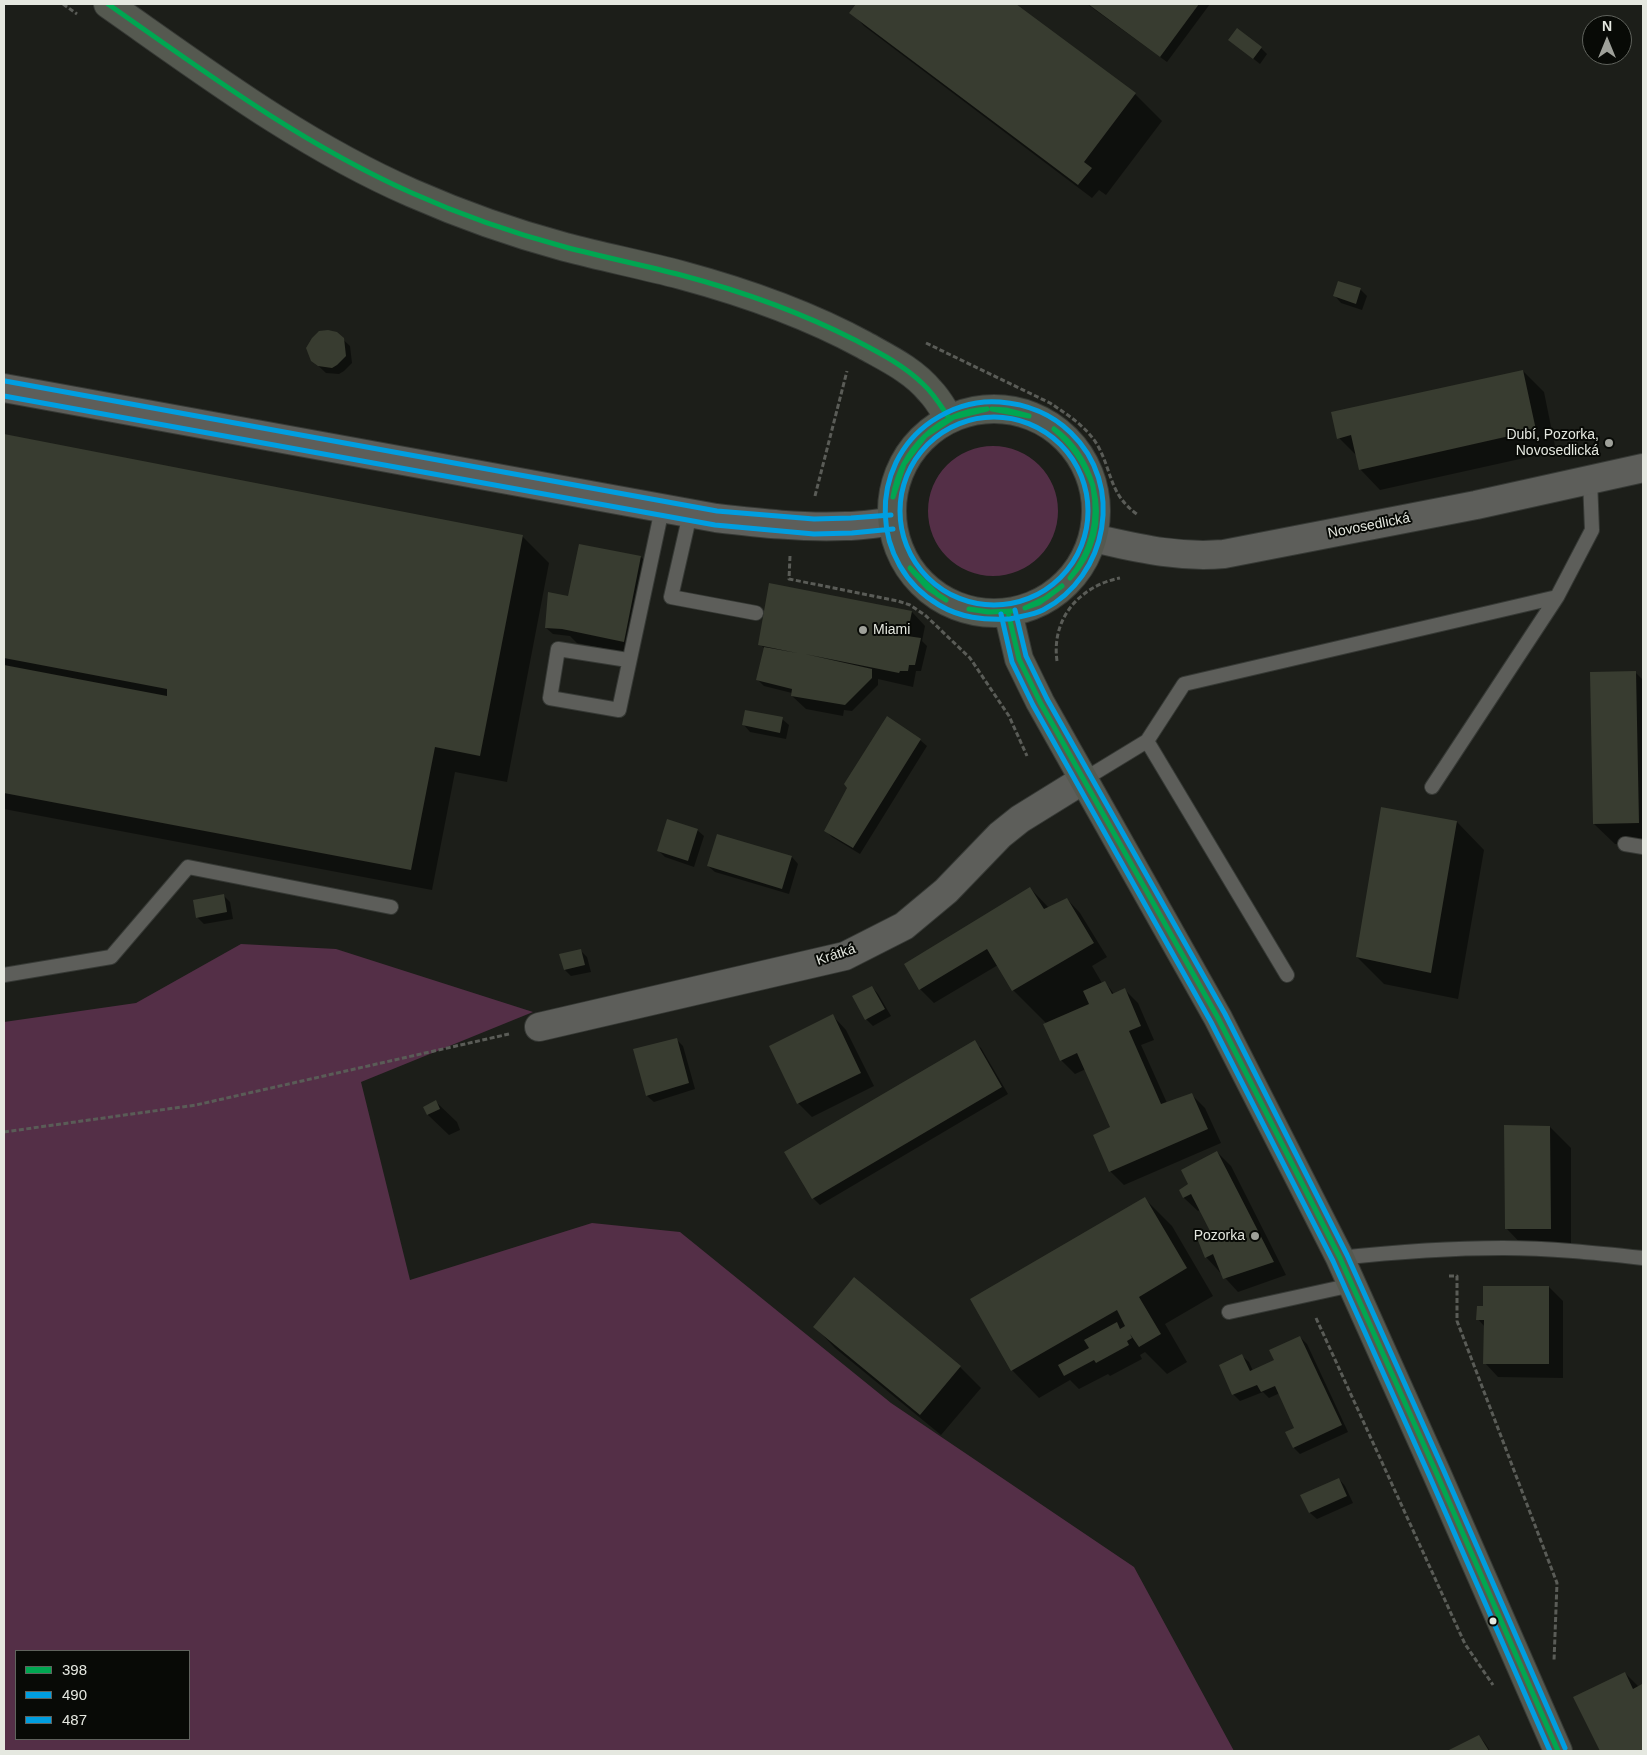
<!DOCTYPE html>
<html>
<head>
<meta charset="utf-8">
<style>
  body { margin:0 }
  #map { position:relative; width:1647px; height:1755px; overflow:hidden; background:#1c1e19; font-family:Arial,sans-serif }
  canvas { display:block }
  .frame { position:absolute; inset:0; border:5px solid #e5e8e0; pointer-events:none }
  .legend { position:absolute; left:15px; top:1650px; width:175px; height:90px; box-sizing:border-box; background:#080a06; border:1px solid #60635d; margin:0; padding:6px 9px; list-style:none; font-size:15px; color:#e5e8e0 }
  .legend li { display:flex; align-items:center; gap:10px; height:25px }
  .legend b { width:25px; border:1px solid #60635d }
  .north { position:absolute; left:1582px; top:15px; width:50px; height:50px; box-sizing:border-box; background:#080a06; border:1px solid #60635d; border-radius:50%; rotate:0deg; font-size:14px; font-weight:700; line-height:20px; text-align:center; color:#e5e8e0 }
  .north::after { content:''; display:block; margin:auto; width:18px; height:22px; background:#9fa19a; clip-path:polygon(50% 0,100% 100%,50% 72%,0 100%) }
</style>
</head>
<body>
<div id="map">
<canvas width="1647" height="1755"></canvas>
<div class="frame"></div>
<ul class="legend">
<li><b style="height:6px;background:#00a651"></b>398</li>
<li><b style="height:6px;background:#009ee0"></b>490</li>
<li><b style="height:6px;background:#009ee0"></b>487</li>
</ul>
<div class="north">N</div>
</div>
<script>
const ctx = document.querySelector('canvas').getContext('2d');
ctx.lineJoin = 'round';
function fillPath(path, color) { ctx.fillStyle = color; ctx.fill(path, 'evenodd'); }
function stroke(path, color, width, dash) { ctx.strokeStyle = color; ctx.lineWidth = width; ctx.lineCap = dash ? 'butt' : 'round'; ctx.setLineDash(dash || []); ctx.stroke(path); }
function write(font, color, halo, rows, align = 'center') {
  ctx.font = font + ' Arial,sans-serif'; ctx.lineWidth = 4; ctx.setLineDash([]); ctx.textBaseline = 'middle'; ctx.strokeStyle = halo; ctx.fillStyle = color; for (const [text, x, y, turn = 0] of rows) {
    ctx.save(); ctx.translate(x, y); ctx.rotate((+turn || 0) * Math.PI / 180); ctx.textAlign = isNaN(turn) ? turn : align; if (halo) ctx.strokeText(text, 0, 0); ctx.fillText(text, 0, 0); ctx.restore();
  }
}
fillPath(new Path2D(`
  M928 511a65 65 0 1 1 130 0a65 65 0 1 1-130 0Z
  M241,944L336,949L533,1012L361,1082L410,1280L592,1223L680,1232L891,1403L1134,1567L1234,1751H4V1022L136,1003ZM16,1651H189V1739H16Z`), '#542f47');
fillPath(new Path2D(`
  M857,4H1014L1135,94L1162,121L1106,195L1099,190L1092,198L864,26L851,12Z
  M1087,4H1210L1167,62Z
  M1230,40L1261,48L1267,54L1260,64Z
  M1360,289L1367,296L1362,310L1341,303L1335,296Z
  M336,333L350,346L352,363L344,371L339,374L326,373L312,360Z
  M1523,371L1544,392L1556,451L1380,490L1360,469L1357,456L1339,438Z
  M4,436L522,536L549,563L507,782L455,772L432,890L4,809Z
  M641,557L655,571L637,655L577,643L570,636L553,634L546,628L568,597Z
  M912,612L925,626L922,641L927,646L921,671H916L913,687L878,679V685L852,711L844,710L843,716L806,709L792,696V693L764,686L758,680L765,649L760,644Z
  M1635,672L1643,680V844H1615L1594,824Z
  M782,719L789,725L786,739L750,732L744,725Z
  M920,740L927,746L860,854L832,837L826,831Z
  M1457,822L1484,850L1458,999L1384,984L1357,957Z
  M697,830L704,836L694,867L665,857L658,850Z
  M718,836L792,857L798,864L789,894L715,872L708,866Z
  M1030,888L1049,908L1067,899L1080,913L1107,957L1092,966L1102,983L1105,982L1114,994L1124,989L1138,1003L1154,1040L1141,1045L1167,1103L1191,1094L1205,1108L1221,1143L1124,1185L1110,1171L1112,1127L1086,1069L1075,1074L1061,1060L1045,1025L1047,1024L1013,990L998,965L934,1003L920,989Z
  M224,896L230,902L233,919L204,924L197,917Z
  M580,950L587,957L591,972L571,976L565,970Z
  M872,987L878,994L891,1016L873,1026L866,1019Z
  M833,1016L846,1030L874,1086L812,1117L798,1103Z
  M676,1039L683,1046L695,1089L654,1102L647,1096Z
  M974,1042L981,1048L1008,1094L820,1205L813,1198Z
  M436,1102L457,1122L460,1130L449,1135L428,1115L424,1108Z
  M1550,1127L1571,1148V1249L1527,1250L1507,1229Z
  M1217,1152L1231,1166L1286,1275L1238,1292L1206,1257L1212,1232L1200,1210L1198,1211L1184,1198L1180,1190L1190,1184Z
  M1145,1199L1172,1226L1213,1296L1165,1324L1187,1362L1167,1374L1145,1352L1140,1355L1142,1359L1110,1376L1108,1374L1079,1389L1070,1380L1039,1398L1012,1370Z
  M1549,1287L1563,1301V1378L1498,1377L1485,1363L1484,1326L1478,1319Z
  M815,1327L960,1367L981,1388L941,1435L835,1348Z
  M1300,1337L1307,1344L1348,1432L1300,1454L1294,1448L1287,1433L1295,1429L1280,1393L1269,1398L1263,1392L1240,1401L1233,1394L1242,1356L1249,1362L1253,1371L1275,1361Z
  M1339,1479L1345,1486L1353,1503L1317,1519L1310,1513L1302,1496Z
  M1625,1673L1639,1687L1642,1686L1643,1687V1751H1601L1575,1698Z
  M1479,1736L1485,1743L1490,1751H1450Z`), '#0007');
fillPath(new Path2D(`
  M856,4H1016L1136,93L1084,162L1092,168L1078,185L849,13Z
  M1088,4H1199L1160,57Z
  M1237,28L1262,47L1253,59L1228,40Z
  M1338,281L1361,288L1356,304L1333,296Z
  M328,330L337,332L344,338L346,356L337,365L332,368L318,366L311,361L306,348L312,338L319,331Z
  M1523,370L1536,430L1359,470L1351,435L1337,439L1331,412Z
  M4,434L523,535L480,756L435,747L411,870L4,793V665L167,696V689L4,658Z
  M579,544L641,556L624,642L562,629L545,628L548,592L568,596Z
  M769,583L912,611L907,636L921,638L915,665H909L908,671H900L899,673L805,654L872,669V678L845,705L791,696L792,689L756,680L764,647L797,653L758,645Z
  M1636,671L1639,823L1593,824L1590,672Z
  M745,710L783,717L780,733L742,725Z
  M887,716L921,739L853,848L824,831L847,788L844,784Z
  M1381,807L1457,821L1431,973L1356,957Z
  M667,819L698,829L688,861L657,851Z
  M717,834L792,856L782,889L707,866Z
  M1030,887L1044,909L1067,898L1094,943L1012,991L987,949L919,990L904,964Z
  M224,894L227,912L196,918L193,900Z
  M581,949L585,965L564,970L559,954Z
  M1105,981L1112,994L1125,988L1141,1026L1129,1031L1161,1104L1192,1093L1208,1129L1109,1172L1093,1135L1110,1127L1077,1053L1060,1061L1043,1024L1089,1004L1083,991Z
  M872,986L885,1009L865,1020L852,996Z
  M833,1014L861,1073L797,1104L769,1046Z
  M677,1038L689,1083L646,1096L633,1049Z
  M975,1040L1002,1087L812,1199L784,1152Z
  M436,1100L440,1109L427,1115L423,1107Z
  M1504,1125L1550,1126L1551,1229H1505Z
  M1217,1151L1274,1262L1223,1279L1213,1254L1205,1258L1197,1238L1210,1231L1191,1194L1183,1198L1179,1190L1188,1184L1181,1170Z
  M1145,1197L1187,1268L1139,1297L1161,1334L1139,1347L1130,1334L1132,1338L1127,1341L1129,1345L1096,1363L1094,1360L1064,1376L1058,1365L1089,1348L1084,1340L1117,1322L1120,1329L1125,1326L1117,1310L1011,1371L970,1299Z
  M854,1277L961,1366L920,1415L813,1327Z
  M1483,1286H1549V1364H1483L1484,1320H1476L1477,1306H1483Z
  M1300,1336L1342,1425L1293,1448L1285,1432L1294,1428L1275,1386L1261,1392L1257,1385L1232,1395L1219,1365L1242,1354L1250,1371L1274,1360L1269,1350Z
  M1339,1478L1347,1496L1309,1513L1300,1495Z
  M1625,1672L1633,1689L1642,1684L1643,1687V1751H1600L1573,1697Z
  M1479,1735L1489,1751H1447Z`), '#383c30');
const lane = new Path2D(`
  M690,514L671,597L756,613
  M628,660L558,649L550,698L619,710L662,509
  M1147,741L1287,975
  M1083,780L1147,741L1184,684L1557,597
  M1432,787L1557,597L1592,530L1590,480
  M1625,844L1643,847
  M4,975L111,957L188,867L391,907
  M1340,1258C1394,1252 1449,1248 1503,1248C1550,1248 1597,1253 1643,1258
  M1229,1312L1352,1285`);
const street = new Path2D(`
  M539,1027L845,956L904,926L946,891L1000,835L1020,819L1083,780`);
const secondary = new Path2D(`
  M4,388L716,518C759,523 803,528 846,526C861,526 877,523 892,522
  M1093,538C1138,548 1177,558 1224,554L1476,505L1643,468`);
const primary = new Path2D(`
  M108,4C205,72 302,145 412,193C462,215 513,233 565,247C603,257 643,265 681,275C744,292 807,314 864,345C887,358 913,370 930,391C938,399 943,409 949,418
  M892 511a102 102 0 1 1 204 0a102 102 0 1 1-204 0Z
  M1008,612L1019,659L1040,702L1218,1018L1340,1258L1436,1472L1558,1751`);
stroke(lane, '#363935', 16);
stroke(street, '#363935', 30);
stroke(secondary, '#363935', 30);
stroke(primary, '#363935', 30);
stroke(new Path2D(`
  M63,4L77,14
  M926,343L1050,403C1068,415 1087,427 1098,446C1113,474 1109,494 1138,515
  M815,496L847,371
  M790,556L789,579L898,601L910,605L925,615L970,658L1009,716L1027,756
  M1057,661C1051,618 1080,586 1120,578
  M4,1132L196,1105L509,1034
  M1449,1276H1457V1321L1557,1583L1554,1661
  M1316,1318L1465,1644L1493,1685`), '#5a5c57', 3, [5, 2.5]);
stroke(lane, '#5d5e5a', 14);
stroke(street, '#5d5e5a', 28);
stroke(secondary, '#5d5e5a', 28);
stroke(primary, '#555950', 28);
stroke(new Path2D(`
  M108,4C206,73 302,144 412,193C461,215 513,233 565,247C603,257 642,265 681,275C741,291 800,312 855,340C878,352 904,365 923,384C934,394 941,406 949,418
  M992,409L1029,416
  M992,409L1006,410L1029,416
  M1054,429C1074,443 1086,463 1093,486
  M1054,429C1073,445 1085,463 1093,486
  M893,497C901,450 938,412 987,409
  M893,497L904,464L925,436L954,417L987,409
  M910,568L938,595L946,600
  M910,568L928,588L946,600
  M1070,578C1092,551 1099,520 1093,487
  M1070,578C1093,553 1102,520 1093,487
  M1025,608L1046,598L1062,586
  M1025,608L1039,603L1062,586
  M969,609L990,612L1012,611
  M969,609L988,612L1012,611
  M1008,612L1019,659L1040,702L1218,1018L1340,1258L1436,1472L1558,1751`), '#00a651', 5);
stroke(new Path2D(`
  M4,396L715,525L814,534L852,533L893,529
  M1001,614L1012,662L1033,705L1211,1022L1333,1261L1429,1475L1550,1751
  M1008,619C983,620 961,618 939,605C870,565 867,465 932,421C953,407 975,400 1000,402C1026,404 1052,414 1071,433C1125,485 1108,576 1043,610C1033,615 1021,616 1010,619`), '#009ee0', 5);
stroke(new Path2D(`
  M5,381L717,511L814,519L851,518L891,515
  M900 511a94 94 0 1 1 188 0a94 94 0 1 1-188 0Z
  M1015,610L1026,656L1047,699L1225,1014L1347,1255L1443,1469L1565,1748`), '#009ee0', 5);
for (const [x, y, r, color] of [
  [1609,443,5,"#9fa19a"],
  [863,630,5,"#9fa19a"],
  [1255,1236,5,"#9fa19a"],
  [1493,1621,4.5,"#e5e8e0"]
]) { const dot = new Path2D(); dot.arc(x, y, r, 0, 2 * Math.PI); ctx.fillStyle = color; ctx.fill(dot); stroke(dot, '#080a06', 2); }
write('14px', '#e5e8e0', '#080a06', [
  ["Dubí, Pozorka,",1599,435],
  ["Novosedlická",1599,451],
  ["Miami",873,630,"left"],
  ["Pozorka",1245,1236]
], 'right');
write('14px', '#e5e8e0', '#080a06', [
  ["Novosedlická",1369,526,-11],
  ["Krátká",836,955,-18]
]);
</script>
</body>
</html>
